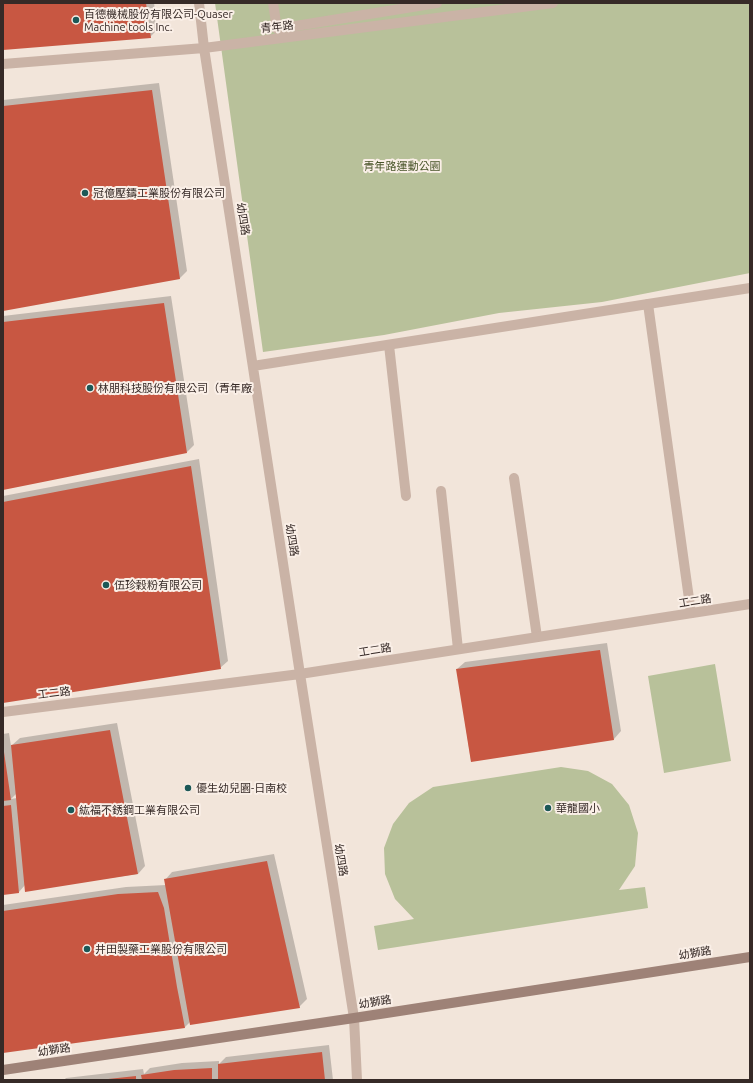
<!DOCTYPE html>
<html>
<head>
<meta charset="utf-8">
<style>
  body { margin:0 }
  #map { position:relative; width:753px; height:1083px; overflow:hidden; background:#f2e5da; font-family:Ubuntu,sans-serif }
  canvas { display:block }
  .frame { position:absolute; inset:0; border:4px solid #362a27; pointer-events:none }
</style>
</head>
<body>
<div id="map">
<canvas width="753" height="1083"></canvas>
<div class="frame"></div>
</div>
<script>
const ctx = document.querySelector('canvas').getContext('2d');
ctx.lineJoin = 'round';
function fillPath(path, color) { ctx.fillStyle = color; ctx.fill(path, 'evenodd'); }
function stroke(path, color, width, dash) { ctx.strokeStyle = color; ctx.lineWidth = width; ctx.lineCap = dash ? 'butt' : 'round'; ctx.setLineDash(dash || []); ctx.stroke(path); }
function write(font, color, halo, rows, align = 'center') {
  ctx.font = font + ' Ubuntu,"Noto Sans TC",sans-serif'; ctx.lineWidth = 4; ctx.setLineDash([]); ctx.textBaseline = 'middle'; ctx.strokeStyle = halo; ctx.fillStyle = color; for (const [text, x, y, turn = 0] of rows) {
    ctx.save(); ctx.translate(x, y); ctx.rotate((+turn || 0) * Math.PI / 180); ctx.textAlign = isNaN(turn) ? turn : align; if (halo) ctx.strokeText(text, 0, 0); ctx.fillText(text, 0, 0); ctx.restore();
  }
}
fillPath(new Path2D(`
  M215,3H750V273L602,302L499,313L384,335L263,352Z
  M715,664L731,761L664,773L648,676Z
  M561,767L588,771L612,784L629,805L638,833L635,866L619,890L645,887L648,908L378,950L374,926L414,919L395,899L385,874L384,848L393,824L409,803L433,787Z`), '#b8c19a');
fillPath(new Path2D(`
  M3,3H154L158,29L150,37L3,49Z
  M159,83L187,271L180,278L3,310V100Z
  M171,296L194,445L187,452L3,489V316Z
  M199,459L228,661L220,668L3,702V496Z
  M607,643L621,731L614,739L471,761L457,669L465,662Z
  M117,723L145,866L138,874L26,890L25,885L19,892L3,894V734L9,733L11,746L20,738ZM17,793V798L11,799Z
  M274,854L307,999L299,1007L191,1021L185,1027L3,1052V905L126,887L166,885L165,880L172,872Z
  M329,1045L333,1080H64L66,1078L143,1069L144,1074L150,1068L182,1063L219,1061V1064L226,1057Z`), '#0003');
fillPath(new Path2D(`
  M3,3H146L151,38L3,50Z
  M152,90L180,279L3,311V106Z
  M164,303L187,453L3,490V322Z
  M191,466L221,669L3,703V502Z
  M600,650L614,740L471,762L456,669Z
  M110,730L138,874L25,892L11,745Z
  M4,752L11,800L3,801V753Z
  M11,805L19,893L3,895V806Z
  M267,861L300,1008L190,1025L164,879Z
  M158,892L164,908L177,987L185,1028L3,1053V911L118,894Z
  M322,1052L325,1080H218V1064Z
  M212,1068V1080H142L141,1075L174,1070Z
  M136,1076V1080H108V1079Z`), '#c85742');
stroke(new Path2D(`
  M273,3L277,29L437,3
  M648,304L691,613
  M389,345L406,496
  M514,478L537,637
  M441,491L458,649`), '#cab3a6', 10);
stroke(new Path2D(`
  M199,3L204,48L300,674L354,1018L357,1080
  M3,64L204,48L553,3
  M253,366L750,288
  M3,712L300,674L750,604`), '#cab3a6', 10);
stroke(new Path2D(`
  M3,1070L354,1018L750,957`), '#9e8277', 10);
for (const [x, y, r, color] of [
  [76,20,4,"#1c5857"],
  [85,193,4,"#1c5857"],
  [90,388,4,"#1c5857"],
  [106,585,4,"#1c5857"],
  [188,788,4,"#1c5857"],
  [548,808,4,"#1c5857"],
  [71,810,4,"#1c5857"],
  [87,949,4,"#1c5857"]
]) { const dot = new Path2D(); dot.arc(x, y, r, 0, 2 * Math.PI); ctx.fillStyle = color; ctx.fill(dot); stroke(dot, '#faefe7', 1.5); }
write('11px', '#362a27', '#faefe7', [
  ["百德機械股份有限公司-Quaser",84,14],
  ["Machine tools Inc.",84,27],
  ["冠億壓鑄工業股份有限公司",93,193],
  ["林朋科技股份有限公司（青年廠",98,388],
  ["伍珍穀粉有限公司",114,585],
  ["優生幼兒園-日南校",196,788],
  ["華龍國小",556,808],
  ["紘福不銹鋼工業有限公司",79,810],
  ["井田製藥工業股份有限公司",95,949]
], 'left');
write('11px', '#362a27', '#faefe7', [
  ["青年路",277,27,-7],
  ["幼四路",243,219,81],
  ["幼四路",292,540,81],
  ["工二路",695,601,-9],
  ["工二路",375,650,-9],
  ["工二路",54,693,-7],
  ["幼四路",341,860,81],
  ["幼獅路",695,953,-9],
  ["幼獅路",375,1002,-9],
  ["幼獅路",54,1050,-8]
]);
write('11px', '#49552a', '#faefe7', [
  ["青年路運動公園",402,166]
]);
</script>
</body>
</html>
